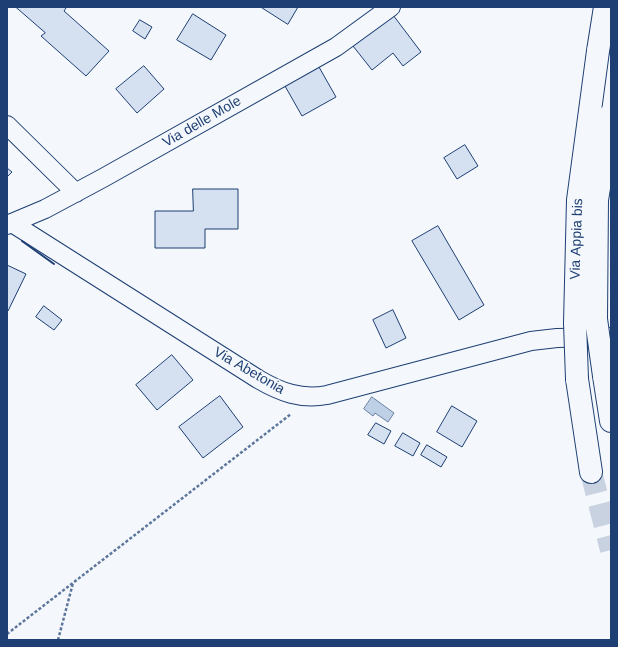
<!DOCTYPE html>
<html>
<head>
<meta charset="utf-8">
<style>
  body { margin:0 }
  #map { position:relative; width:618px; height:647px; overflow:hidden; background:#f4f7fb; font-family:Arial,sans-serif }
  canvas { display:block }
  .frame { position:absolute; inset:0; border:8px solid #1d3f73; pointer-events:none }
</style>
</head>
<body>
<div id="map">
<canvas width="618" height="647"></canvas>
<div class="frame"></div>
</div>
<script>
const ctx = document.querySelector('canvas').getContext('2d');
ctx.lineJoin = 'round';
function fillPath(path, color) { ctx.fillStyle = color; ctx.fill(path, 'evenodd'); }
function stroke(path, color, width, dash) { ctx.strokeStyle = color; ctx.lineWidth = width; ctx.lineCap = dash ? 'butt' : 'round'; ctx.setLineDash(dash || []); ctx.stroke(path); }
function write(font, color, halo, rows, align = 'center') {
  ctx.font = font + ' Arial,sans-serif'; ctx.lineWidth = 3; ctx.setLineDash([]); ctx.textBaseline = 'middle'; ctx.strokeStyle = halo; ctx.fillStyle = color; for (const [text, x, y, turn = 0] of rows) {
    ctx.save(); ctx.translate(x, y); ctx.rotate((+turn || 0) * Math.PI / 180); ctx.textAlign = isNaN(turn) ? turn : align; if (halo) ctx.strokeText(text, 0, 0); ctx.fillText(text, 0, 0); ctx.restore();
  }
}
const water = new Path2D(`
  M372,397L394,413L388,422L375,413L373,416L364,409Z`);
fillPath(water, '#bed0e5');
stroke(water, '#687fa3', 1);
const building = new Path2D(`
  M16,7H64L66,8L64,11L109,51L86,76L41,36L45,33Z
  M261,7H298L288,24Z
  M193,14L226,35L211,60L177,40Z
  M393,15L421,52L403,66L393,53L372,70L353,46Z
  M140,20L152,27L145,39L133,31Z
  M144,66L164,89L137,113L116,89Z
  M319,67L336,97L302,116L285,86Z
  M465,145L478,166L457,179L444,158Z
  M7,168L12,172L7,177Z
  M193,189H238V229H205V248H155V211H193Z
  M438,226L484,305L459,320L412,241Z
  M7,265L26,274L8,311H7Z
  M44,306L62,320L54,330L36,317Z
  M393,310L406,338L386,348L373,320Z
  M172,355L193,380L157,410L136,385Z
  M220,396L243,427L203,458L179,427Z
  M452,406L477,421L462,447L437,432Z
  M376,423L391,431L384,444L368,435Z
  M403,433L420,443L413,456L395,446Z
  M427,445L447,457L441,467L421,455Z`);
fillPath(building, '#d5e0f0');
stroke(building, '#1d3f73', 1);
stroke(new Path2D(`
  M591,472L611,550`), '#c9d2e0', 22, [22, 11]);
const street = new Path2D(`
  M7,125L76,193
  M12,223L258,379C280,392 301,400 327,395L531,341L557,338L611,337
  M7,225L45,209L103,178L336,47L391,7`);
const highway = new Path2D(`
  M598,51L605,7
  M604,376L611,421
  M577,379L591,472`);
stroke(street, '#1d3f73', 20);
stroke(highway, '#1d3f73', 24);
stroke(new Path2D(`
  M7,634L291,414
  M58,640L73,583`), '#5e769c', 2.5, [3, 2]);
stroke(street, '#f4f7fb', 18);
stroke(highway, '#f4f7fb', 22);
const highwayBridge = new Path2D(`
  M604,376L596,319L597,200L611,114
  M577,379L575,323L578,200L598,51`);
stroke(highwayBridge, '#1d3f73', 24, []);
stroke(highwayBridge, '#f4f7fb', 22);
stroke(new Path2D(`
  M22,241L54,264`), '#1d3f73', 2);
write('14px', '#1d3f73', '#f4f7fb', [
  ["Via delle Mole",202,122,-30],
  ["Via Appia bis",577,239,-88],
  ["Via Abetonia",249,371,30]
]);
</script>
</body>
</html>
